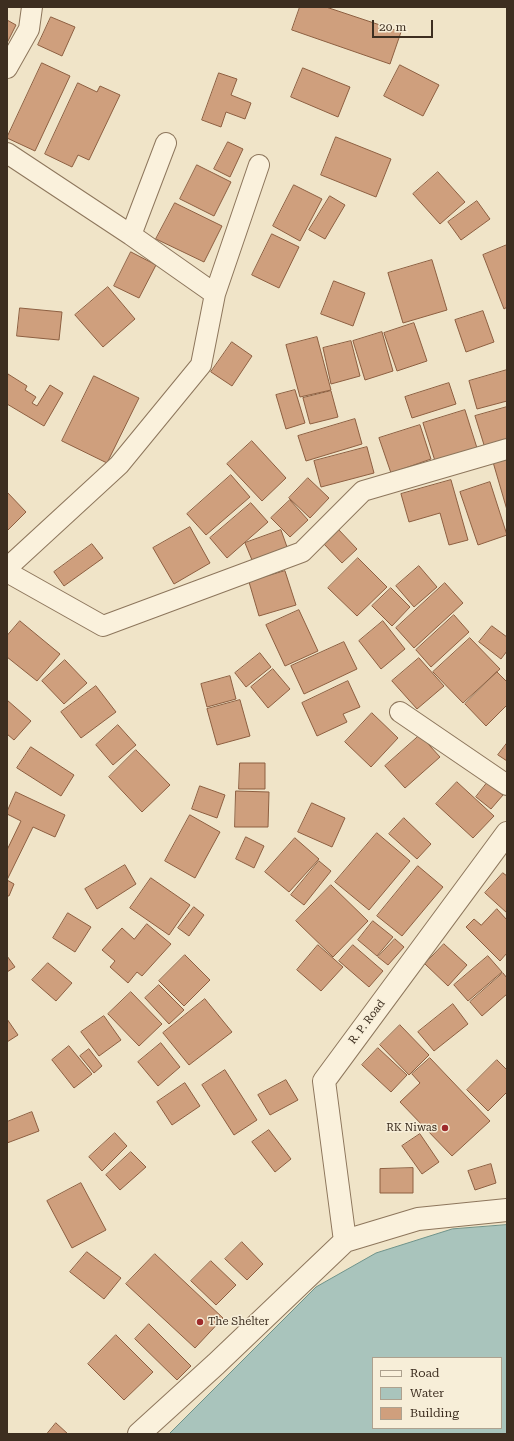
<!DOCTYPE html>
<html>
<head>
<meta charset="utf-8">
<style>
  body { margin:0 }
  #map { position:relative; width:514px; height:1441px; overflow:hidden; background:#f0e4c8; font-family:"Roboto Serif",serif }
  canvas { display:block }
  .frame { position:absolute; inset:0; border:8px solid #3d2e20; pointer-events:none }
  .legend { position:absolute; left:372px; top:1357px; width:130px; height:72px; box-sizing:border-box; background:#f7eed8; border:1px solid #ada18e; margin:0; padding:5px 7px; list-style:none; font-size:12px; color:#3d2e20 }
  .legend li { display:flex; align-items:center; gap:8px; height:20px }
  .legend b { width:20px; border:1px solid #ada18e }
  .scale { position:absolute; left:372px; top:20px; width:61px; height:18px; box-sizing:border-box; border:2px solid #3d2e20; border-top:0; padding-left:5px; font-size:12px; line-height:14px; white-space:nowrap; color:#3d2e20; -webkit-text-stroke:3px #f7eed8; paint-order:stroke }
</style>
</head>
<body>
<div id="map">
<canvas width="514" height="1441"></canvas>
<div class="frame"></div>
<ul class="legend">
<li><b style="height:5px;background:#faf1dc"></b>Road</li>
<li><b style="height:11px;background:#a9c4bc"></b>Water</li>
<li><b style="height:11px;background:#cf9f7d"></b>Building</li>
</ul>
<div class="scale">20 m</div>
</div>
<script>
const ctx = document.querySelector('canvas').getContext('2d');
ctx.lineJoin = 'round';
function fillPath(path, color) { ctx.fillStyle = color; ctx.fill(path, 'evenodd'); }
function stroke(path, color, width, dash) { ctx.strokeStyle = color; ctx.lineWidth = width; ctx.lineCap = dash ? 'butt' : 'round'; ctx.setLineDash(dash || []); ctx.stroke(path); }
function write(font, color, halo, rows, align = 'center') {
  ctx.font = font + ' "Roboto Serif",serif'; ctx.lineWidth = 3; ctx.setLineDash([]); ctx.textBaseline = 'middle'; ctx.strokeStyle = halo; ctx.fillStyle = color; for (const [text, x, y, turn = 0] of rows) {
    ctx.save(); ctx.translate(x, y); ctx.rotate((+turn || 0) * Math.PI / 180); ctx.textAlign = isNaN(turn) ? turn : align; if (halo) ctx.strokeText(text, 0, 0); ctx.fillText(text, 0, 0); ctx.restore();
  }
}
const water = new Path2D(`
  M507,1225V1434H169L316,1287L376,1253L452,1229ZM373,1358H501V1428H373Z`);
fillPath(water, '#a9c4bc');
stroke(water, '#6f938a', 1);
const building = new Path2D(`
  M300,7H326L401,32L390,64L292,30Z
  M51,17L75,27L62,56L38,45Z
  M7,20L16,25L7,43Z
  M42,63L70,76L35,151L7,138Z
  M400,65L439,85L423,116L384,96Z
  M303,68L350,87L338,117L291,97Z
  M219,73L237,79L231,95L251,103L245,119L226,112L221,127L202,120Z
  M78,83L97,92L100,86L120,95L89,160L78,155L72,167L45,154Z
  M336,137L391,159L376,197L321,175Z
  M228,142L243,149L230,177L214,169Z
  M197,165L231,182L214,216L180,199Z
  M438,172L465,202L440,224L413,194Z
  M294,185L322,199L300,241L273,226Z
  M330,196L345,205L325,239L309,230Z
  M477,201L490,219L461,240L448,222Z
  M175,203L222,226L204,262L156,239Z
  M272,234L299,247L279,288L252,275Z
  M507,245V307L504,309L483,255Z
  M131,252L156,265L139,298L114,286Z
  M432,260L447,310L403,323L388,273Z
  M334,281L365,293L353,326L321,314Z
  M108,287L135,319L103,347L75,315Z
  M20,308L62,312L59,340L17,336Z
  M483,311L494,342L466,352L455,320Z
  M414,323L427,361L397,371L384,333Z
  M382,332L393,371L365,380L353,341Z
  M317,337L331,390L300,397L286,345Z
  M351,341L360,376L331,384L323,348Z
  M232,342L252,356L232,386L211,372Z
  M507,370V401L477,409L469,381Z
  M8,374L27,386L25,390L36,397L32,403L37,406L50,385L63,393L44,426L7,404Z
  M94,376L139,398L107,463L62,441Z
  M449,383L456,404L412,418L405,397Z
  M295,390L305,423L286,429L276,395Z
  M331,391L338,417L310,424L303,398Z
  M507,407V441L485,448L475,416Z
  M465,410L477,448L435,461L423,423Z
  M355,419L362,444L306,461L298,436Z
  M420,425L431,459L391,473L379,438Z
  M252,441L286,478L262,501L227,464Z
  M367,447L374,473L321,487L314,461Z
  M507,458V510L493,462Z
  M231,475L250,497L206,535L187,514Z
  M308,478L329,498L310,518L289,498Z
  M451,480L468,540L449,545L440,513L409,522L401,494Z
  M490,482L507,535L478,545L460,492Z
  M7,492L26,512L7,531Z
  M290,500L308,520L290,537L271,518Z
  M251,503L268,522L227,558L210,538Z
  M190,527L210,563L174,584L153,548Z
  M338,529L357,549L342,563L323,543Z
  M281,530L287,547L252,560L245,543Z
  M92,544L103,558L64,586L54,572Z
  M358,558L387,587L357,616L328,588Z
  M419,566L437,587L414,607L396,586Z
  M285,571L296,605L259,616L249,582Z
  M445,583L463,603L414,648L396,628Z
  M391,588L410,607L392,626L372,606Z
  M299,610L318,651L285,666L266,625Z
  M454,615L469,632L431,667L416,650Z
  M20,621L60,654L37,681L7,657V636Z
  M383,621L405,649L381,669L359,641Z
  M492,626L507,637V651L501,659L479,642Z
  M470,638L500,669L463,703L433,672Z
  M344,642L357,669L304,694L291,666Z
  M260,653L271,667L246,687L235,673Z
  M419,658L444,686L417,709L392,681Z
  M65,660L87,683L64,704L42,681Z
  M273,669L290,689L268,708L251,687Z
  M497,672L507,682V705L486,726L465,704Z
  M230,676L236,699L207,707L201,684Z
  M348,681L360,707L343,714L347,722L317,736L302,703Z
  M96,686L116,712L81,738L61,712Z
  M7,700L31,721L14,740L7,734Z
  M240,700L250,736L217,745L207,709Z
  M372,713L398,738L371,767L345,742Z
  M118,725L136,745L113,765L96,745Z
  M420,735L440,757L405,788L385,766Z
  M507,743V761L498,755Z
  M31,747L74,775L61,796L17,768Z
  M136,750L170,785L142,812L109,777Z
  M240,763H265V789H239Z
  M457,782L494,816L473,838L436,804Z
  M487,783L503,795L491,809L476,797Z
  M200,786L225,795L217,818L192,809Z
  M236,791L269,792L268,827H235Z
  M16,792L65,815L55,837L33,827L7,880L14,884L9,896H7V850L21,821L7,814V812Z
  M312,803L345,818L332,847L298,832Z
  M190,815L220,832L195,878L165,861Z
  M404,818L431,844L417,859L389,834Z
  M377,833L410,861L369,910L335,882Z
  M246,837L264,846L254,868L236,859Z
  M295,838L319,859L289,892L265,872Z
  M319,861L331,871L304,905L291,895Z
  M125,865L136,884L97,909L85,889Z
  M418,866L443,887L402,936L377,916Z
  M503,873L507,876V913L485,893Z
  M151,878L190,905L169,935L130,908Z
  M331,885L368,921L333,957L296,921Z
  M194,907L204,915L189,936L178,928Z
  M497,909L507,920V953L500,961L466,927L474,919L481,925Z
  M68,913L91,927L75,952L53,938Z
  M373,921L393,937L377,956L358,940Z
  M147,924L171,944L142,976L137,972L128,983L110,967L115,961L102,950L122,928L134,939Z
  M395,939L404,947L388,965L378,957Z
  M444,944L467,965L448,986L425,964Z
  M318,945L343,967L321,991L297,970Z
  M353,945L383,971L369,987L339,961Z
  M185,955L210,980L184,1006L159,981Z
  M7,956L15,967L7,972Z
  M488,956L502,972L468,1001L454,985Z
  M48,963L72,983L56,1001L32,980Z
  M503,973L507,978V994L482,1016L470,1002Z
  M159,985L184,1010L169,1024L145,998Z
  M131,992L162,1024L139,1046L108,1014Z
  M205,999L232,1032L189,1065L163,1033Z
  M453,1004L468,1024L434,1051L418,1032Z
  M104,1016L121,1040L99,1056L81,1032Z
  M7,1019L18,1035L7,1042Z
  M400,1025L429,1055L409,1075L380,1045Z
  M161,1043L180,1067L158,1086L138,1062Z
  M69,1046L92,1074L74,1088L52,1060Z
  M378,1048L407,1075L391,1092L362,1065Z
  M89,1049L102,1066L94,1073L80,1056Z
  M430,1058L490,1121L452,1156L400,1102L420,1083L412,1074Z
  M497,1060L507,1070V1092L488,1111L467,1090Z
  M225,1070L257,1120L234,1135L202,1085Z
  M286,1080L298,1100L270,1115L258,1095Z
  M185,1083L200,1106L172,1125L157,1102Z
  M32,1112L39,1131L7,1143V1122Z
  M269,1130L291,1159L275,1172L252,1142Z
  M115,1133L127,1146L102,1171L89,1157Z
  M420,1134L439,1162L422,1174L402,1146Z
  M131,1152L146,1167L120,1190L106,1175Z
  M491,1164L496,1183L475,1190L468,1171Z
  M413,1168V1193H380V1169Z
  M81,1183L106,1230L72,1248L47,1201Z
  M242,1242L263,1264L247,1280L225,1259Z
  M87,1252L121,1278L104,1299L70,1272Z
  M155,1254L223,1318L195,1348L126,1284Z
  M211,1261L236,1285L216,1305L191,1281Z
  M149,1324L191,1366L177,1380L135,1339Z
  M116,1335L153,1372L124,1400L88,1364Z
  M56,1423L68,1434H47Z`);
fillPath(building, '#cf9f7d');
stroke(building, '#8d5f41', 1);
const minor = new Path2D(`
  M7,68L29,29L32,7
  M7,153L131,235L215,294L201,365L119,465L7,568
  M131,235L166,143
  M215,294L259,165
  M7,572L103,626L302,552L363,491L507,449
  M400,712L507,785`);
const tertiary = new Path2D(`
  M345,1241L324,1081L507,833
  M139,1434L216,1364L345,1241L418,1219L507,1210`);
stroke(minor, '#8d765c', 22);
stroke(tertiary, '#8d765c', 24);
stroke(minor, '#faf1dc', 20);
stroke(tertiary, '#faf1dc', 22);
for (const [x, y, r, color] of [
  [445,1128,4,"#9e2a2b"],
  [200,1322,4,"#9e2a2b"]
]) { const dot = new Path2D(); dot.arc(x, y, r, 0, 2 * Math.PI); ctx.fillStyle = color; ctx.fill(dot); stroke(dot, '#f7eed8', 1.5); }
write('11px', '#3d2e20', '#f7eed8', [
  ["R. P. Road",367,1022,-53]
]);
write('11px', '#3d2e20', '#f7eed8', [
  ["RK Niwas",437,1128],
  ["The Shelter",208,1322,"left"]
], 'right');
</script>
</body>
</html>
